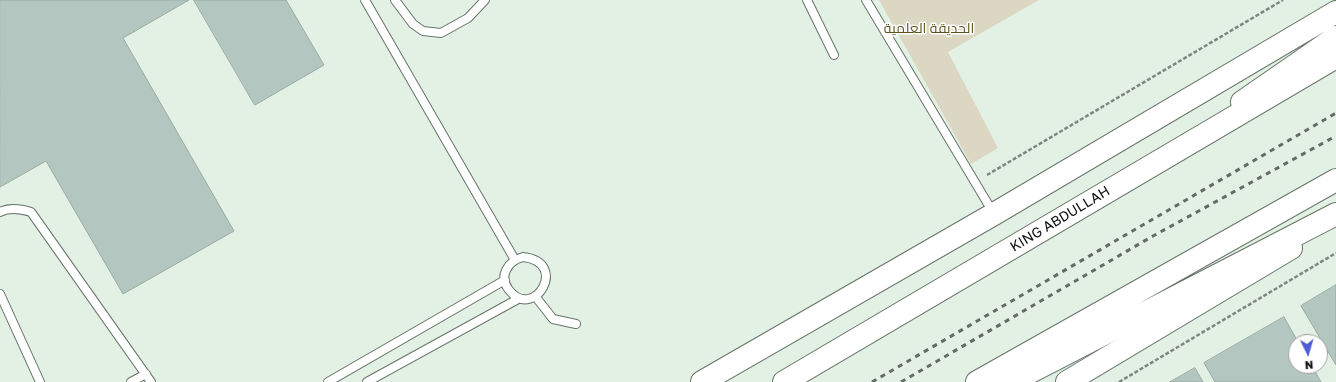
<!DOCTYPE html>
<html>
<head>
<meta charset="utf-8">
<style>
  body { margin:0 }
  #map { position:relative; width:1336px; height:382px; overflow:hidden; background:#e3f1e5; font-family:"Golos Text",sans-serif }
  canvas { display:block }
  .north { position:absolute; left:1288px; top:334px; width:40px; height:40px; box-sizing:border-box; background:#fff; border:1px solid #9fa09f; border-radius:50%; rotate:175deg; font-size:11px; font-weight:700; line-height:16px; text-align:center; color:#0e120e }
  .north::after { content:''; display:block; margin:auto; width:14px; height:18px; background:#4d5fd4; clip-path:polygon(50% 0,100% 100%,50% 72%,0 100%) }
</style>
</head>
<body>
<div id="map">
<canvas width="1336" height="382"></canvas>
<div class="north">N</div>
</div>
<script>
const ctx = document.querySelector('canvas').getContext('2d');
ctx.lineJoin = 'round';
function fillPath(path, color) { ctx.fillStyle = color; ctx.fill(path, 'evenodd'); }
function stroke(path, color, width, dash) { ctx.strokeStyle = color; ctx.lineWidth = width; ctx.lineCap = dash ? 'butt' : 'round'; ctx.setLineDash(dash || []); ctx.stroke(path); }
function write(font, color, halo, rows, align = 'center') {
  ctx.font = font + ' "Golos Text",Cairo,sans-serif'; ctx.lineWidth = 3; ctx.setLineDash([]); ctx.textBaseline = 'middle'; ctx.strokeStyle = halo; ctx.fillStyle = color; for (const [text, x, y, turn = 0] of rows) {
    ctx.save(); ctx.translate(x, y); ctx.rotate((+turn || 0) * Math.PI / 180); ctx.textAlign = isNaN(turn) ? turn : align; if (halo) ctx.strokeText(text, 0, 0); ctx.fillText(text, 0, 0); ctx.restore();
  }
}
fillPath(new Path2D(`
  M879,0H1039L948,52L998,148L971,164Z`), '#dbd7c2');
const building = new Path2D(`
  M0,0H189L123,38L234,231L123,294L46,161L0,187Z
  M194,0H286L324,65L255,105Z
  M1336,285V365L1301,306Z
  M1284,317L1298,342H1296V366H1312L1321,382H1215L1204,363Z
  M1195,368L1203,382H1170Z`);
fillPath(building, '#b4c6c0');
stroke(building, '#98aaa3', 1);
const lane = new Path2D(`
  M365,0L515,260
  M395,0L413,24L423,31L441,33L468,18L485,0
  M807,0L834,55
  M866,0L994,214
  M0,212C10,207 21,209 31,212L151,382
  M523,257C570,262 534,322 509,290C498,276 508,261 523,257Z
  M0,294L40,382
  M535,296L553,319L576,324
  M131,382L146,374
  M328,382L505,280
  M367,382L518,299`);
const secondary = new Path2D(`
  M1242,102L1336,37
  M702,382L994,214L1336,12
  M1067,382L1291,248`);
const highway = new Path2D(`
  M784,382L1336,57
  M977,382L1336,180
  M1011,382L1336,214`);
stroke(lane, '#677368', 10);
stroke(secondary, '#677368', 24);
stroke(highway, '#677368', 24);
stroke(new Path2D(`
  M987,175L1283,0
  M1119,382L1336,253`), '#7e877f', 2.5, [4, 2]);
stroke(lane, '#fff', 8);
stroke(secondary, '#fff', 22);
stroke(highway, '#fff', 22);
stroke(new Path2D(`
  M872,382L1336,113
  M901,382L1153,236L1336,136`), '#636b63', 3, [5, 5]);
write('14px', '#5d521c', '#fff', [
  ["الحديقة العلمية",929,29]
]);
write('14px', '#0e120e', '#fff', [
  ["KING ABDULLAH",1060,219,-31]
]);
</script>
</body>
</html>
